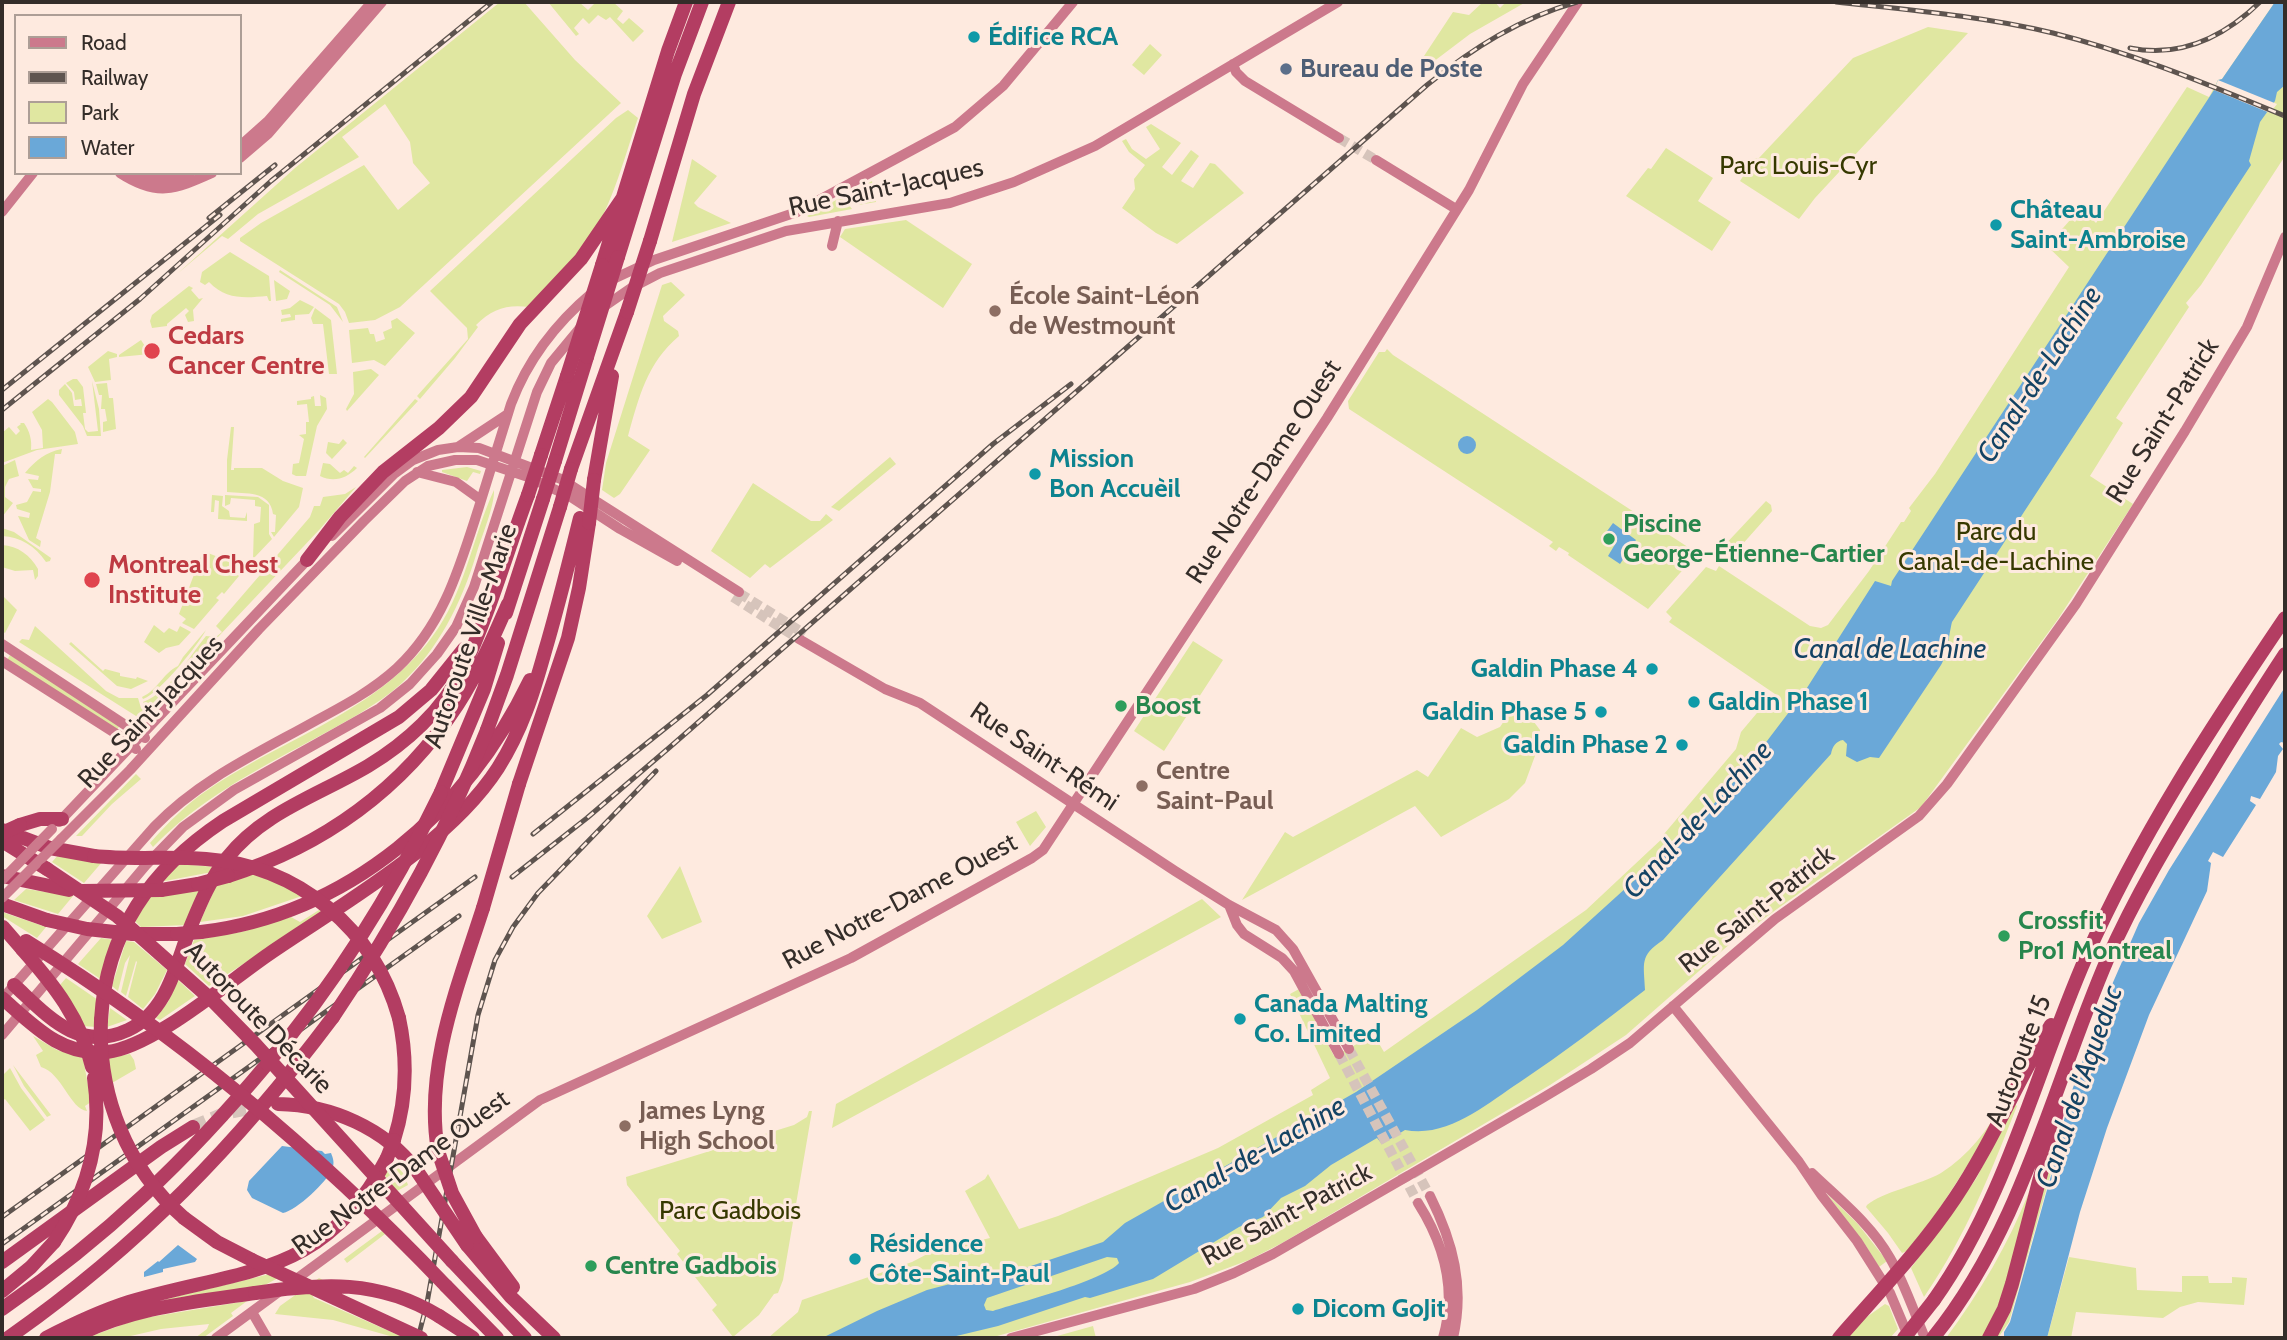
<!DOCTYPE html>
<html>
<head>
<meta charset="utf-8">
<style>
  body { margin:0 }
  #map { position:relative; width:2287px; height:1340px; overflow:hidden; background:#feeadf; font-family:Cabin,sans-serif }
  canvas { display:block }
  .frame { position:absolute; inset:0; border:4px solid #342d29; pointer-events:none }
  .legend { position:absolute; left:14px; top:14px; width:228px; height:161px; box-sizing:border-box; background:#feeadf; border:2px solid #ad9e96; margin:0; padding:9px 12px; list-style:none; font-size:21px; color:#342d29 }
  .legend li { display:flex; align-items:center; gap:14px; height:35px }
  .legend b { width:35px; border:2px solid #ad9e96 }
</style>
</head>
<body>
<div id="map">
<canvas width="2287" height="1340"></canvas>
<div class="frame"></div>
<ul class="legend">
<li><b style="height:9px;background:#cc798c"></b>Road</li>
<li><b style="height:9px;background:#5e544f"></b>Railway</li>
<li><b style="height:19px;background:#e0e7a1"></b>Park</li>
<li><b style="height:19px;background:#6aa8d8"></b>Water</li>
</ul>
</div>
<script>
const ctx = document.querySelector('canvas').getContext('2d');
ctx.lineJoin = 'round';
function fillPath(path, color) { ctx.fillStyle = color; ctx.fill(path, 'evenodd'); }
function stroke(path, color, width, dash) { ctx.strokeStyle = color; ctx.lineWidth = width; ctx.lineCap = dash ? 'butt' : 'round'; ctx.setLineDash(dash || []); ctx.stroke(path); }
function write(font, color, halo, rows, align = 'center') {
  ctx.font = font + ' Cabin,sans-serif'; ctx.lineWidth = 6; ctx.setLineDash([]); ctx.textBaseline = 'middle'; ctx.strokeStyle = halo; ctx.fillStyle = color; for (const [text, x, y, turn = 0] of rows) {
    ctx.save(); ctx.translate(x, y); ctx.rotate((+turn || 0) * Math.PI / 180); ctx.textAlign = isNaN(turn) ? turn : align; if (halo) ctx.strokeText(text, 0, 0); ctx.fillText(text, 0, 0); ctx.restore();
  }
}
fillPath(new Path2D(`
  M500,2H524L575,60L621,103L400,307L375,320L349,323L345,312L339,304L240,241V238L261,223L364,165L398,210L430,183L413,163L410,142L385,104L342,137L359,157L258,214L228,239L222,236L177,274L295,168Z
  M548,2H579L588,10L596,2H613L623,11L617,19L623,24L629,18L644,31L633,42L610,17L606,20L598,15L589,24L583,18L574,28L579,34L576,36Z
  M1483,2H1495L1500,8L1506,2H1526L1470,34L1433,62L1424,56L1453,12L1469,15Z
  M2275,2H2285V156L2201,285L2186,303L2189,307L2116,418L2123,423L2090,476L2133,504L2058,619L1921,807L1777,909L1731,943L1626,1035L1550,1085L1282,1243L1249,1260L1190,1282L990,1338H768L798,1312L802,1300L912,1262L931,1252L990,1238L965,1191L985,1179L988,1174L1019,1229L1058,1216L1218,1148L1313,1095L1311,1090L1330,1078L1290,994L1299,989L1334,1056L1374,1035L1384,1052L1586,910L1665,836L1664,834L1736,749L1741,732L1767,701L1772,704L1778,696L1669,622L1672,618L1666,612L1706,567L1716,571L1719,566L1810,626L1821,628L1828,625L1869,571L1901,522H1904L1911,511L1909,508L1935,474L2069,267L2047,246L2071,219L2075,222L2083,212L2088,216L2094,209V221L2096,223L2187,87L2209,97L2218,80L2222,79Z
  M1928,27L1968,33L1815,198L1799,219L1740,181L1755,158L1758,159L1853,58Z
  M1150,44L1162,55L1144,75L1132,65Z
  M628,110L638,118C622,164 611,212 581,252C566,272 546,289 529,307C507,304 492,309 476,325L478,327L455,358L420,399L417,396L468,339L467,328L430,291L616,118Z
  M1151,124L1181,143L1162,167L1172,175L1191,150L1199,156L1181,181L1193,188L1210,163L1215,164L1244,193L1177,244L1156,233L1122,208L1135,189L1134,179L1145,165L1129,152L1122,141L1126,139L1132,149L1146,159L1160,149L1146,127Z
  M1666,148L1713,178L1698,201L1731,222L1712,251L1626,196L1648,168L1651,169Z
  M692,159L717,176L694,203L698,207L731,223L672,242Z
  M872,181L876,202L858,205L853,203L851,197L854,191Z
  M847,194L846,201L852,209L809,217L807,216Z
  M906,220L972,264L943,308L840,237L845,229Z
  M230,252L269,276L271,301H269L267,296C245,298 226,300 209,282L205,285L200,282L202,272Z
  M280,270L337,307L343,322L330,305L279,272Z
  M274,280L290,291L287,299L276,301Z
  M671,282L685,295L663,316L664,321L678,331L679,336C647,363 639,397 628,436L650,450L620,494L614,498L602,490L606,463L662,285Z
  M189,286L193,288L191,290L199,299L203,298L193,310L194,321L188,322L185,315L189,311L186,308L167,324V326L152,328L150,321L152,315Z
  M300,300L314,307L309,314L295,315V320L281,322V319L291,317L290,314L282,315L281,310L290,308Z
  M315,308L331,320L337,374H329L323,324H313L311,318Z
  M397,318L415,333L385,366L374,360L352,363L349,330L368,328L370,334H374L376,342L385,339L383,332L392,328L391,321Z
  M141,340L150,354L119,357V355Z
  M1387,349L1393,355L1697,553L1696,555L1648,609L1568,555L1569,553L1559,547L1556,551L1549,546L1553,542L1349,409L1348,401L1379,352H1385Z
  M108,351L117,354V357L109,359L111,380L95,382L88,367Z
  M371,369L379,375L347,411L346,409L354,394L353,372Z
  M73,379H77L83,387L86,413H83L85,429L88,432L98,431L92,381L99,409L101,436H87L83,426L59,395V390L65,384L72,393L74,406H82L81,399L75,400L74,392L66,383Z
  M107,383L109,398H113L116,429L103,432V422L107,421L105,409H101L102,395H99L96,384Z
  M320,395L326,398L327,409L317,426L306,476H296L292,474L293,464L299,463L304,439L299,435L306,434V422H309L307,404L297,405V401L311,399V397L314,396L315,406H321Z
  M48,399L52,402L75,432L78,444L37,450L2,463V433L9,427L16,435L20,431L17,427L21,424L20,423H24C30,432 32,440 31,450L43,448L42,430L32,412Z
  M415,399L418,401L365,458L364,457Z
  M231,427H234L231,470H234V468H262L283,481L303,488L299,507L274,537L271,532H275L276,515L273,514C270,490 246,494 227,492V460Z
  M343,439L347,443L332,459L326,453L328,442L339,444Z
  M62,449L61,454H55L50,492L36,538L41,541L40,547L29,540L18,516L29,518L30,513L17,509L16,505L27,502L33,491L41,492V489L33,488L28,479L38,480L39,476L25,473C36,460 46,452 62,449Z
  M890,457L896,464L839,511L831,507Z
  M15,460L19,476L9,479L5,487V497L13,503L2,517V466Z
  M323,463L330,464L340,473L344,470L348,473L354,466L357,468C347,478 334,483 320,476Z
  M467,467L481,471L480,474L473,472L467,481L442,472V470Z
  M753,483L811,521H820L826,514L833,520L770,568L765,564L750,578L711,551Z
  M356,487L320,529L149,710L143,702C171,691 188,658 206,636L216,637L222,632L216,626L310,517L314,506H320L323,497L345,494Z
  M494,490C495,505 481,538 476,555C461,604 439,648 402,683C375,707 343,723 312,740C256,770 198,800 153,847L150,843C168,823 186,804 209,789C284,738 377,712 432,637C465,593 472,538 494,490Z
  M212,495L223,496L222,506L229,511L230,517L245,518L247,512V521L218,519L219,501L215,500L214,512H211Z
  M225,495L258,497L269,505V534L272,539L253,559L254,524L260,522L261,507L255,506V500L231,498L230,504L225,506Z
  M1766,501L1771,505L1772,511L1732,556L1728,558L1722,556L1721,549Z
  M2,528L14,532L51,558L50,561L46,562C35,546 21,537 2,536Z
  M2,545C18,546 30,555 38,569V576L35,580L33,570L15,571L2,567Z
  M203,551L241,566L244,570L224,594L222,592L216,598L219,600L194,629L182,623L186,619L179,614Z
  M2,595L17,610L5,633L2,631Z
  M154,625L164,633L169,628L177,632L180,626L191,632L179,645L166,648L159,653L144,642Z
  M35,626L106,691L119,698H138L141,708L146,713L141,717L136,716L19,642L22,639L29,640Z
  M206,630C198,645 160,693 143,699L142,697C158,690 162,674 178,666L183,657Z
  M1193,641L1223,660L1164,751L1134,731Z
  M71,642L103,671L105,669L120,673V676L136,679L137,677L148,681L131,689L117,686L69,644Z
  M10,655L120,725L117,730L7,660Z
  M1512,709L1534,722L1540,730L1539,745L1525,783L1509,799L1441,837L1415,806L1242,900L1285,832L1293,837L1417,770L1428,777L1461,728L1477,737L1500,727Z
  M136,774L141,779L112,804L82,836H76Z
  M1036,811L1046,827L1030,846L1016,822Z
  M59,854L103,861L84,883L52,862Z
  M178,864L216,867L212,872L165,881L163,880Z
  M680,866L702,922L662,939L647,916Z
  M254,874L278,883L302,896L243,916L200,922L216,886Z
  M26,889L73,896L58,914L14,900Z
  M199,890L201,892L186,925L141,927L135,921L150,897Z
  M1202,899L1221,917L832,1128L836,1104Z
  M319,910L324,912L209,986L185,964L194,940L241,932L291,917L300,922Z
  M2,912L46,927L37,938L2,916Z
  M101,938L115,940L102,980L78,964Z
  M126,941L134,942L167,970L155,994L143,1009L128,997L137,962L136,961L126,996L121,992L130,955L125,963L118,991L112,986Z
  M66,978L98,1000L96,1027L83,1026L60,985Z
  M178,980L195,996L160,1020L156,1018L168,1002Z
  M110,1008L127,1020L107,1027Z
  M2045,1012L1989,1132L1938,1211L1907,1251L1902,1253L1888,1233L1866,1207L1867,1205C1882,1192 1920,1185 1941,1173C1997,1138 2018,1069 2045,1012Z
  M33,1036L57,1050L83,1058L91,1102L85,1106L87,1111C70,1109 62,1073 41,1067L36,1055L43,1051Z
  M130,1054L134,1060L136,1069L112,1083L108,1058Z
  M13,1065L51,1115L47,1117L24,1086Z
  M10,1068L21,1088L45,1120L30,1131L5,1099L2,1101V1076Z
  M2014,1104L2017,1106C1990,1174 1966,1236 1924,1297L1911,1268L1976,1179Z
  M809,1111H812L783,1280L778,1293L774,1294L759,1315L733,1337L712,1310L717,1305L677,1254L680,1251L627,1185L626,1177L794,1125L807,1117Z
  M2063,1115L2051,1173L2009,1322L1998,1338H1994Z
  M391,1160L404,1174L408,1185L397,1191L384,1175Z
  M2029,1192L2007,1285L1984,1338H1946C1980,1292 2008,1245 2029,1192Z
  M1827,1194L1857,1223L1887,1261L1879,1267L1866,1246Z
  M382,1231L385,1234L347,1263L344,1259Z
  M2069,1257L2136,1268L2137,1290L2182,1292V1276H2208L2209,1283H2232V1277L2247,1278L2244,1305L2198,1302L2180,1307L2163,1318L2076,1312L2071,1338H2047Z
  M270,1274L278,1278L265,1285L167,1302L166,1299Z
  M319,1278L323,1280L309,1290L314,1298L405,1338H397L333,1320L275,1314L280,1306Z
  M247,1301L231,1313L233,1316L203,1338H195L207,1329L209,1324L161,1329L122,1338H86L138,1319Z
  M1885,1304L1889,1306L1898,1329L1890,1338H1847L1864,1319Z
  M1093,1326L1096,1338H1050Z`), '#e0e7a1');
fillPath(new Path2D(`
  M2275,2H2285V85L2277,92L2275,101L2260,122L2249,161L2251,165L1952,622C1949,634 1947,656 1941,665L1879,758L1870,757L1857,762L1846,756L1847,744L1843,740C1836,741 1832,747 1831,754L1663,940C1639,956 1644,963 1645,990C1604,1022 1563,1053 1520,1082C1486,1104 1449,1138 1405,1130L1382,1144L1377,1138L1331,1165L1305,1186L1281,1198L1263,1217L1239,1227L1153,1279L1090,1298L1085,1297L998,1326L948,1338H822L877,1311L927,1290L950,1284L986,1281L1103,1242L1125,1223L1356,1092L1477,1010L1563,945L1691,829L1748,766L1805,691L1875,581L1891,586L1892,581L2214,90L2218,80L2222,79ZM1107,1257L1117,1258L1119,1263C1103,1281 1020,1302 993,1311L986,1310L984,1305L987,1298Z
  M1458 445a9 9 0 1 1 18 0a9 9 0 1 1-18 0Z
  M1613,523L1636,540L1620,564L1608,556L1617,541L1605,534Z
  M2285,687V743L2281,742L2279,744L2283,749L2278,756L2276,772L2260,799L2251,796L2250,801L2256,805L2223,857L2213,852L2208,861L2211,863L2207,891L2149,1015L2107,1128L2080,1212L2047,1338H2004V1332L2010,1322L2052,1172L2069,1099L2100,1012L2139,923L2169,870Z
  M282,1146L322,1151L325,1154L331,1153C333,1158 335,1163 332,1169C327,1182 297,1210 283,1213L252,1198L247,1190L249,1181Z
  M178,1245L197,1259L195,1262L163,1269V1272L144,1277V1272L158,1261L159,1262Z`), '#6aa8d8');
fillPath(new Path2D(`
  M2218,80L2277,104L2270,113L2214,90Z`), '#feeadf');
stroke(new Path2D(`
  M1339,138L1376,160
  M739,593L805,634
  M733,597L799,639
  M1349,1049L1430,1196
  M1339,1054L1418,1203`), '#d6c4bb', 10, [10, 5]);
stroke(new Path2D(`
  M193,1127L229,1112L263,1105`), '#d6c4bb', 14, [14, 7]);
stroke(new Path2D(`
  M1233,64L1236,72L1245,81L1339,138
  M240,146L268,121L372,2
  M240,158L268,134L382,2
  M1376,160L1456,209
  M120,173C157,197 174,190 212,173
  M137,173C156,183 171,181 190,173
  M2,212L33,173
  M832,246L838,221
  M609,281L654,260L797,212L955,127L1003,86L1073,2
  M602,308L631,288L660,273L786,231L950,203L1014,182L1095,146L1338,2
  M458,447L508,414
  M417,472L456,482L481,500
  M332,536L394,474L413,460L438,450L458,447L479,448L561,479L739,592
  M799,639L885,689L920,703L1175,871L1229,905L1276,930L1293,949L1349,1049
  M2,644L145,738
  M2,661L118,735L136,749
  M59,822L312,555
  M61,839L130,770L259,629L364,521L405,481L428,466L455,460H477L528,477L571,497L620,529L677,561
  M1229,905L1237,925L1244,934L1282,958L1294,971L1339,1054
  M2,999L154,827C200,779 260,752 317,720C345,705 373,690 397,668C443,625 459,569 478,510C489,475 500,439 511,404C528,359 556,323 593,292
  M1673,1006L1799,1162L1822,1196L1857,1241L1890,1293L1909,1338
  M2,1035L146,865L183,827L234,790L380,708L410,684L437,654L456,627L474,587L537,392L551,363L580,328
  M1812,1173C1839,1199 1871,1224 1890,1258C1904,1282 1914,1312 1925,1338
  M1430,1196C1453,1242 1465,1287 1453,1338
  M1418,1203C1444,1244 1457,1290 1443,1338
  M252,1312L267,1338
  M216,1338L540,1100L851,958L1032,858L1043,850L1327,418L1469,190L1523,84L1578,2
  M1011,1338L1194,1289L1234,1273L1273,1254L1541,1099L1591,1069L1630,1043L1775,919L1919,816L1947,784L2076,604L2185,431L2247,327L2285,237`), '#cc798c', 10);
stroke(new Path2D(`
  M650,241L694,94L729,2
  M618,257L675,74L702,2
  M602,265L668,51L686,2
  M541,455L567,376
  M555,461L587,357
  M571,469L627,312
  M594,480L612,376
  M307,560L340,517L383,472L439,428L471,397L520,324L581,259L622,199
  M506,613L543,499
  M487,730L507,675L560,507
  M519,784L568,638L579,588L589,523
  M441,792L484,689L498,643
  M20,825L40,819H62
  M2,830L50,848L94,856
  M2,841L47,869
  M2,876L69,890
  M228,876C323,846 403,789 458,704C478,673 493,638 508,604
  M161,890L198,884
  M2,904L47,920
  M3,927L22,949
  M201,932C349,914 467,811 530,680
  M133,934H177
  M14,985C47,1015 78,1053 128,1030C167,1012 176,965 190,928C200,904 210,879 227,858C263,812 319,795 368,766C406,743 443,710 463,669C489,615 507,551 528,495
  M2,998C33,1025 62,1057 107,1052C153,1047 228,982 269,954C342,904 449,844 498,768C522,730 533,694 545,651C558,607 569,562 580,518
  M101,1020C106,932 151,869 223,821L399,717L431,690L464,649
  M278,1104C331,1105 385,1128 417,1171
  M394,1140C407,1099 408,1060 399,1018
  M438,1151C424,1068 458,986 483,908
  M184,1218L217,1242L252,1260
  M476,1237L513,1287
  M467,1245L511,1297L554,1338
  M452,1261L525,1338
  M2,1262L161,1147L193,1127
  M446,1286L497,1338
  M2,1291L31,1267L54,1242
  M1934,1300C2007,1197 2036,1071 2086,957C2139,837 2212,726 2285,618
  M2,1309C106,1237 186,1161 267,1064
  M439,1316L473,1338
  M8,1338C139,1246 237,1145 333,1017
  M46,1338C73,1324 101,1311 129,1302C242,1268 324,1279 387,1158
  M72,1338C129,1308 192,1302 255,1293
  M1839,1338C1879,1292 1921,1249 1955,1198C1992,1143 2017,1081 2051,1025
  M1933,1338C2022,1228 2052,1088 2107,960C2135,897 2170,838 2206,780C2232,737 2258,695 2285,654
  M1989,1338L2004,1309L2012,1284L2058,1109`), '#b33d62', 14);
const rail = new Path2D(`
  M1836,2C1909,10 1982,16 2053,33C2133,53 2209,85 2285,116
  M2130,48C2180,58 2224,37 2260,2
  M209,218L275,165
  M2,390L220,215
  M2,410L140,299L271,181L492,2
  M533,834L707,695L993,444L1071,384
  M512,877L587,818L670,747L1427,85C1473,48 1520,18 1577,2
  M2,1217L475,877
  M2,1244L459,916
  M418,1338L427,1303L478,1015L495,960L513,927L538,893L656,771`);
stroke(rail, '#5e544f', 5);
stroke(rail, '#feeadf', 2.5, [8]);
stroke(new Path2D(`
  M2,880L52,829
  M2,898L61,839`), '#cc798c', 10);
stroke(new Path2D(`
  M627,312L650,241
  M587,357L618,257
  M567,376L602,265
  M528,495L541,455
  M543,499L555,461
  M560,507L571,469
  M589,523L594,480
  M2,833L20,825
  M94,856C131,860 169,856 206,859C299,866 374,929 399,1018
  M47,869L117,916L213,1001L256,1045L452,1261
  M198,884L228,876
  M82,891L161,890
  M483,908L519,784
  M47,920L87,929L133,934
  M177,934L201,932
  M26,941C182,1037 320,1154 446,1286
  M22,949C54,985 81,1019 92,1067
  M333,1017C394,927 447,832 487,730
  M101,1020C98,1096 127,1168 184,1218
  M267,1064C337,982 394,889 441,792
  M438,1151L452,1193L476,1237
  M387,1158L394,1140
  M417,1171L467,1245
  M54,1242C88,1192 103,1139 94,1078
  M252,1260L421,1338
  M255,1293C321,1283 379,1279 439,1316
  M1904,1338L1934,1300`), '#b33d62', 14);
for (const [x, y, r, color] of [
  [974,37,7,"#0f9aa8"],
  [1286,69,7,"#5c6f8a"],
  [1996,225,7,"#0f9aa8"],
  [995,311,7,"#8d6e63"],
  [152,351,9,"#e0444e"],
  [1035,474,7,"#0f9aa8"],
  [1609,539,7,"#2e9e5b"],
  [92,580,9,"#e0444e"],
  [1652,669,7,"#0f9aa8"],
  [1694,702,7,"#0f9aa8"],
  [1121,706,7,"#2e9e5b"],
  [1601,712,7,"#0f9aa8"],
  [1682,745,7,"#0f9aa8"],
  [1142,786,7,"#8d6e63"],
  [2004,936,7,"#2e9e5b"],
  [1240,1019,7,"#0f9aa8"],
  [625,1126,7,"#8d6e63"],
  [855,1259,7,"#0f9aa8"],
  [591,1266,7,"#2e9e5b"],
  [1298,1309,7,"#0f9aa8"]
]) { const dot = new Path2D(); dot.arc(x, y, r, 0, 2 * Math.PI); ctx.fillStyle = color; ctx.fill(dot); stroke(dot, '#feeadf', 2.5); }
write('bold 26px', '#0d838f', '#feeadf', [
  ["Édifice RCA",988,37],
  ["Château",2010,210],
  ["Saint-Ambroise",2010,240],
  ["Mission",1049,459],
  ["Bon Accuèil",1049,489],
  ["Galdin Phase 4",1638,669,"right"],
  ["Galdin Phase 1",1708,702],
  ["Galdin Phase 5",1587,712,"right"],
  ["Galdin Phase 2",1668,745,"right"],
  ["Canada Malting",1254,1004],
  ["Co. Limited",1254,1034],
  ["Résidence",869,1244],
  ["Côte-Saint-Paul",869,1274],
  ["Dicom GoJit",1312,1309]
], 'left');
write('bold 26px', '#4e5e75', '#feeadf', [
  ["Bureau de Poste",1300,69]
], 'left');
write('26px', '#363900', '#feeadf', [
  ["Parc Louis-Cyr",1798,166],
  ["Parc du",1996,532],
  ["Canal-de-Lachine",1996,562],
  ["Parc Gadbois",730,1211]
]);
write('26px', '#342d29', '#feeadf', [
  ["Rue Saint-Jacques",886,188,-12],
  ["Rue Saint-Patrick",2163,421,-58],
  ["Rue Notre-Dame Ouest",1264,472,-57],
  ["Autoroute Ville-Marie",471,636,-71],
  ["Rue Saint-Jacques",151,712,-47],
  ["Rue Saint-Rémi",1044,757,34],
  ["Rue Notre-Dame Ouest",900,902,-28],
  ["Rue Saint-Patrick",1757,910,-38],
  ["Autoroute Décarie",258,1018,46],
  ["Autoroute 15",2019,1061,-69],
  ["Rue Notre-Dame Ouest",401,1173,-36],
  ["Rue Saint-Patrick",1287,1215,-28]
]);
write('bold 26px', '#785e54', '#feeadf', [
  ["École Saint-Léon",1009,296],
  ["de Westmount",1009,326],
  ["Centre",1156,771],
  ["Saint-Paul",1156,801],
  ["James Lyng",639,1111],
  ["High School",639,1141]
], 'left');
write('bold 26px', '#be3a42', '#feeadf', [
  ["Cedars",168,336],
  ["Cancer Centre",168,366],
  ["Montreal Chest",108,565],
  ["Institute",108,595]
], 'left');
write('bold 26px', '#27864d', '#feeadf', [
  ["Piscine",1623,524],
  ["George-Étienne-Cartier",1623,554],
  ["Boost",1135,706],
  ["Crossfit",2018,921],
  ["Pro1 Montreal",2018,951],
  ["Centre Gadbois",605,1266]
], 'left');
write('italic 28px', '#144364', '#feeadf', [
  ["Canal-de-Lachine",2040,375,-57],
  ["Canal de Lachine",1890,650],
  ["Canal-de-Lachine",1698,820,-47],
  ["Canal de l'Aqueduc",2080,1087,-71],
  ["Canal-de-Lachine",1255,1155,-30]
]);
</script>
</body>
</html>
